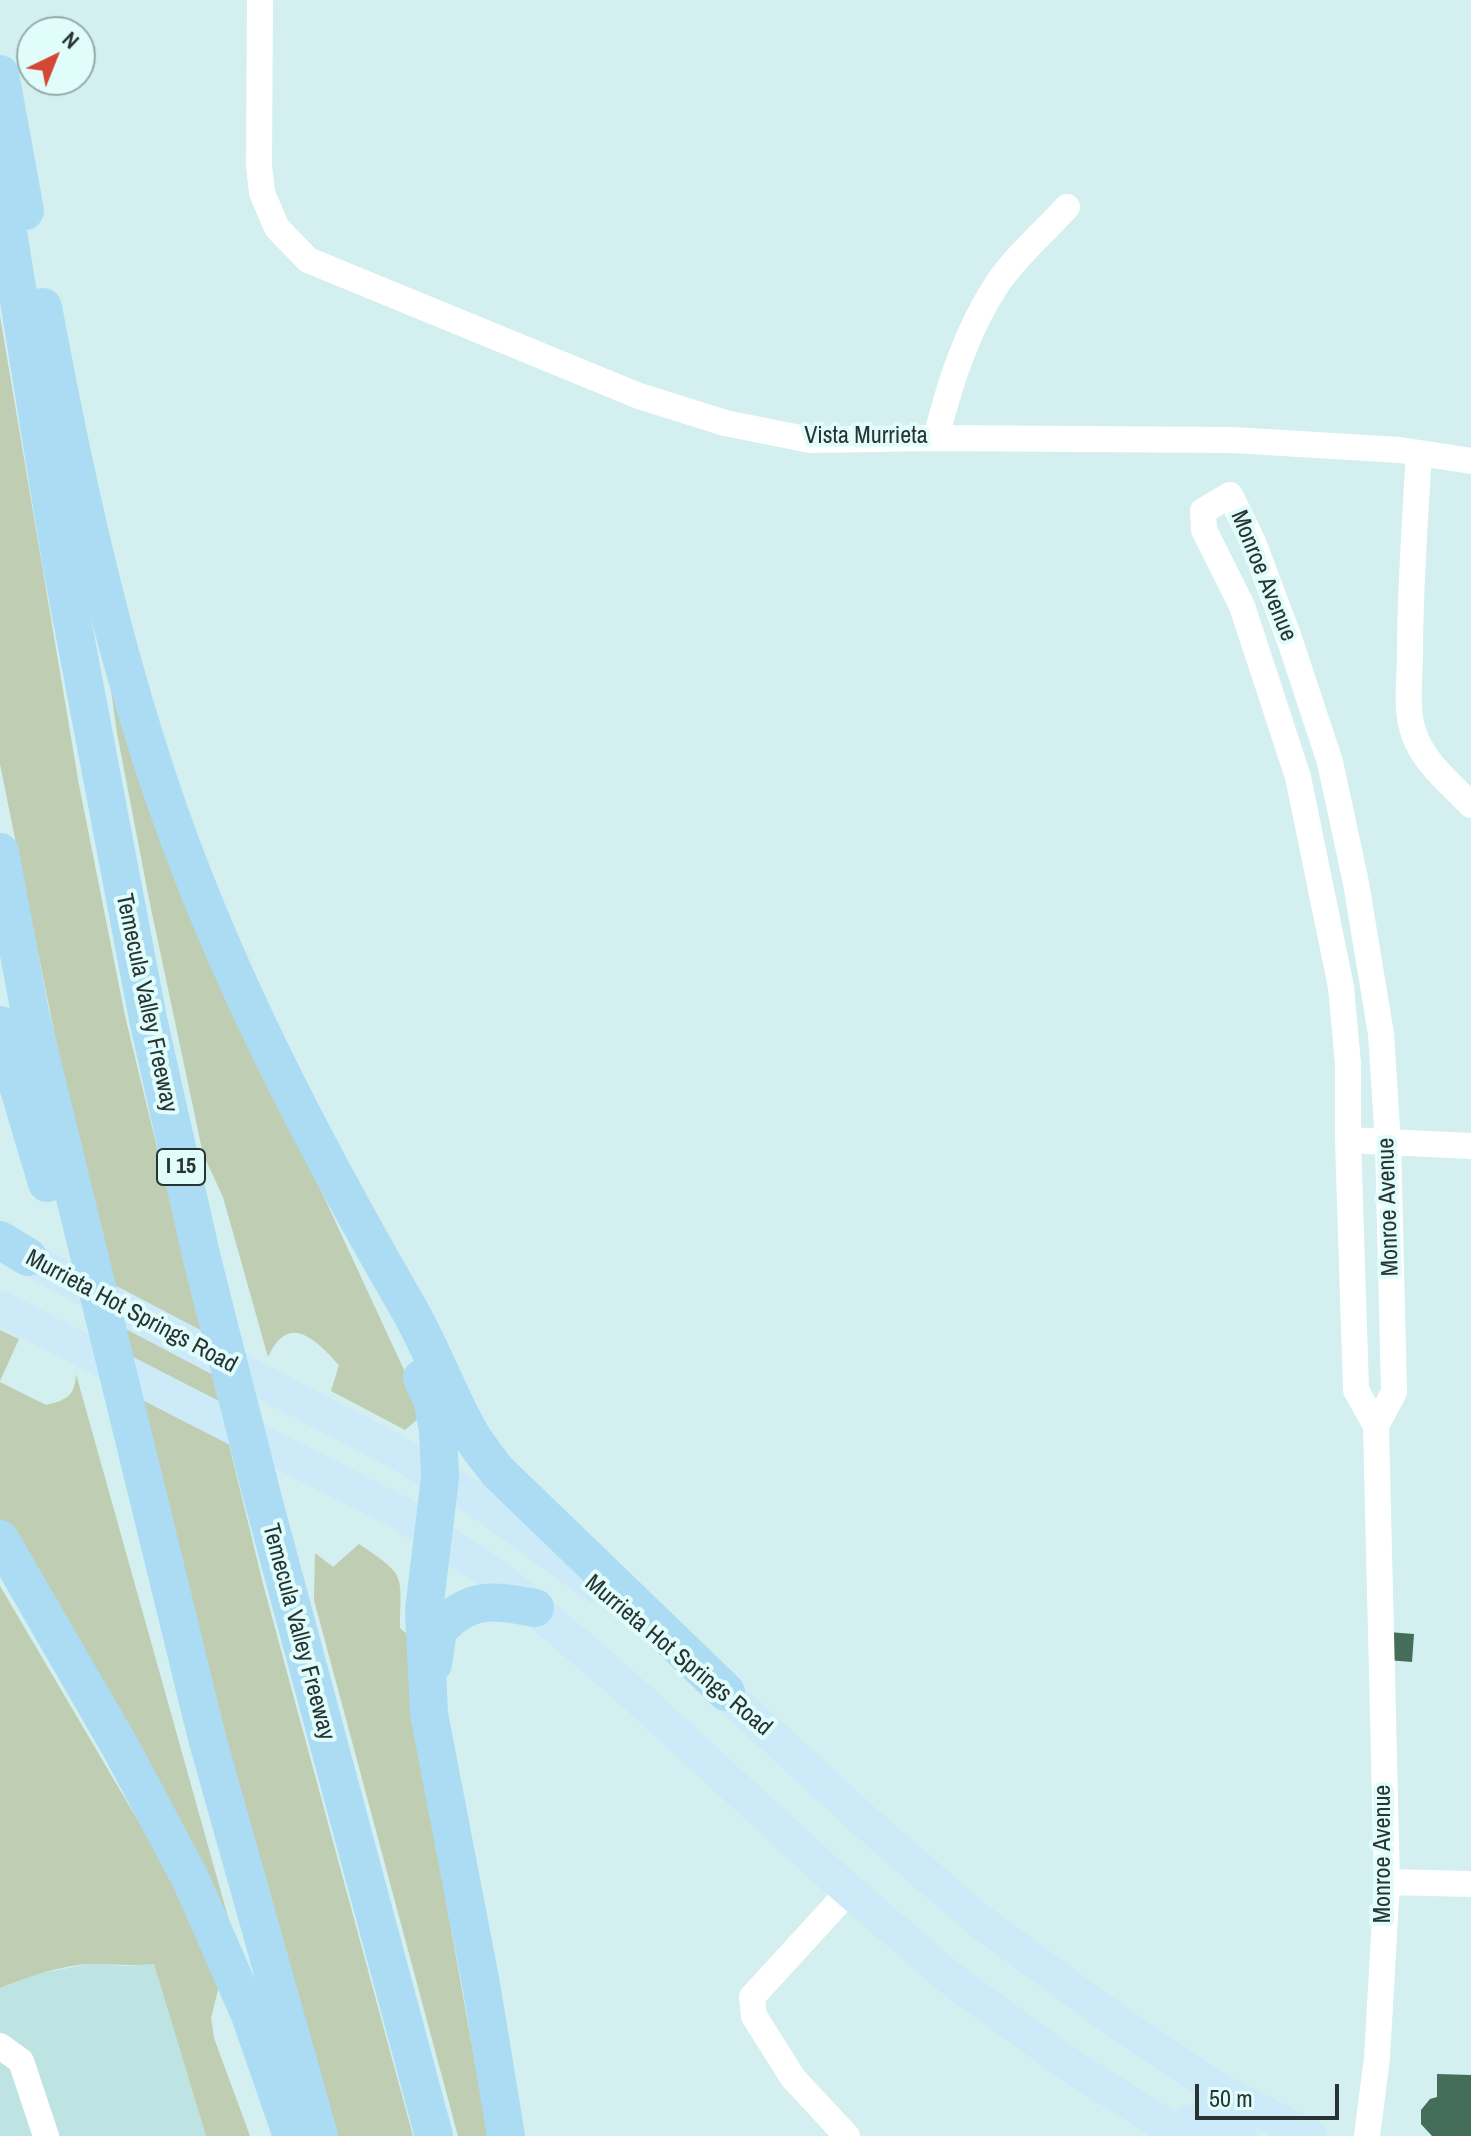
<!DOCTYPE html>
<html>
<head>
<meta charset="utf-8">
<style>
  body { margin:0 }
  #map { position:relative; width:1471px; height:2136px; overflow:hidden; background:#d3efef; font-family:"Archivo Narrow",sans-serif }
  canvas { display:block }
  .north { position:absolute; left:16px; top:16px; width:80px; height:80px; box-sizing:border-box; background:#e0fdfc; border:2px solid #96acac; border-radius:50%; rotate:43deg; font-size:22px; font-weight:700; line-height:32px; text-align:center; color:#283333 }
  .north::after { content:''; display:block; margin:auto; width:28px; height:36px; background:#d44733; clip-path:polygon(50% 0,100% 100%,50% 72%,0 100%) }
  .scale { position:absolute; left:1195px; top:2084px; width:144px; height:36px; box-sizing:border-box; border:4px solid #283333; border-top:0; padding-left:10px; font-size:24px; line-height:28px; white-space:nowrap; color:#283333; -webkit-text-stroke:6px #e0fdfc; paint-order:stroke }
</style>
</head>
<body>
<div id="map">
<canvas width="1471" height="2136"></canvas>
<div class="north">N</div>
<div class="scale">50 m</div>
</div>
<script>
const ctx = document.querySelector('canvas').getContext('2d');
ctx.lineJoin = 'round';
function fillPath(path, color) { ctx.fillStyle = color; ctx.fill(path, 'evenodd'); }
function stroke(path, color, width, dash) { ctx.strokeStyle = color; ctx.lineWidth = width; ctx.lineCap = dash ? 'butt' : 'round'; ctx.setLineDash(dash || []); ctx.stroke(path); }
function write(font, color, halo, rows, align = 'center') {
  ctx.font = font + ' "Archivo Narrow",sans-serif'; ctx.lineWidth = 8; ctx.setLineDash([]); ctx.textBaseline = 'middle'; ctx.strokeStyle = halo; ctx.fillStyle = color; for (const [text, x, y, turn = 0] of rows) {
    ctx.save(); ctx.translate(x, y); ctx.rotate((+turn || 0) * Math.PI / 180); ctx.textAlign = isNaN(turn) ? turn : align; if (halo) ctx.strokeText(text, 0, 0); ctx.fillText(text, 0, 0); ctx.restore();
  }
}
fillPath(new Path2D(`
  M90,1964L127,1966L154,1964L206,2136H0V1988L32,1975Z`), '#bee3e3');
fillPath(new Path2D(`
  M0,316L79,785L125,1016L263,1584L413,2136H333L179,1566L58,1051L0,764Z
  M111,690L273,1087L417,1398L419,1418L405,1430L331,1391L339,1365C316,1340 289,1311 268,1357L223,1197L203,1154L149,899L117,733Z
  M0,1330L19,1339L0,1381Z
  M76,1374L233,1935L0,1526V1382L46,1405C67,1400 75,1396 76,1374Z
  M359,1544C406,1576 401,1572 400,1628L409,1636L431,1817L488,2136H458L314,1600L315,1553L333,1567Z
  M0,1586L170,1875L219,1986L211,2018L214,2038L250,2136H206L154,1964C133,1966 112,1964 91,1964C60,1965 28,1977 0,1988Z`), '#bfcdb2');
fillPath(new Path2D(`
  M1388,1632L1414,1634L1412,1662L1387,1660Z
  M1437,2074L1471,2075V2136H1432L1421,2124V2110L1430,2099L1437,2097Z`), '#446d5a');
stroke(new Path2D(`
  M260,0L259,165L262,193L277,228L308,260L639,396L725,423L810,440L936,438L1233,440L1400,450L1471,461
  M936,438C950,383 966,332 997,284C1016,256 1044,232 1067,207
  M1419,453C1415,520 1410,587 1410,654C1410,680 1405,709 1414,734C1424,763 1450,783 1471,805
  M1348,1140L1471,1146
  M1387,1882L1471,1884
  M0,2046L21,2061L46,2136
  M847,2136L793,2078L754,2016L752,1997L849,1891
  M1367,2136L1377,2058L1387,1882L1376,1426L1394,1392L1388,1144L1381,1034L1356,883L1330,762L1289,638L1253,542L1230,495L1203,511L1204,530L1242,606L1298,777L1341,987L1348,1064V1140L1356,1390L1376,1426`), '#fff', 26);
stroke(new Path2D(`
  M4,1246L402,1455L479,1501L596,1586
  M0,1308L402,1514L498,1577L625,1686L832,1876L951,1979L1074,2068L1183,2136
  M705,1674L870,1826L981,1922L1112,2018L1217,2089L1309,2136
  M1173,2130L1203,2117L1240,2136`), '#cdeaf8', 34);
stroke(new Path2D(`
  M0,74L25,211
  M0,182L61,562L148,1019L202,1259L264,1503L434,2136
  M43,307C73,468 108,630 160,785C221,967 311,1139 406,1304C431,1346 447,1393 471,1435C478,1447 488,1459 497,1471L726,1692
  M0,852L30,1013L207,1738L319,2136
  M0,1025L47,1183
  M0,1240L28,1257
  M422,1378L432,1399L438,1430L440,1478L424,1610L429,1714L481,1984L506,2136
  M0,1539L122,1750L191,1880L250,2015L292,2136
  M433,1664L438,1630C470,1596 492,1600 535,1608`), '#acdcf3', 38);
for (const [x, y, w] of [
  [181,1167,48]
]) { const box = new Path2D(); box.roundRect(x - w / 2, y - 18, w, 36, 6); ctx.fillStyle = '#e0fdfc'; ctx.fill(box); stroke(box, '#283333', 2); }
write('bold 22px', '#283333', null, [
  ["I 15",181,1167]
]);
write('24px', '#283333', '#e0fdfc', [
  ["Vista Murrieta",866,437],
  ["Monroe Avenue",1263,576,68],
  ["Temecula Valley Freeway",146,1003,78],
  ["Monroe Avenue",1389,1207,-92],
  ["Murrieta Hot Springs Road",131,1312,28],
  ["Temecula Valley Freeway",298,1632,75],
  ["Murrieta Hot Springs Road",678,1656,40],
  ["Monroe Avenue",1384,1854,-90]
]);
</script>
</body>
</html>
